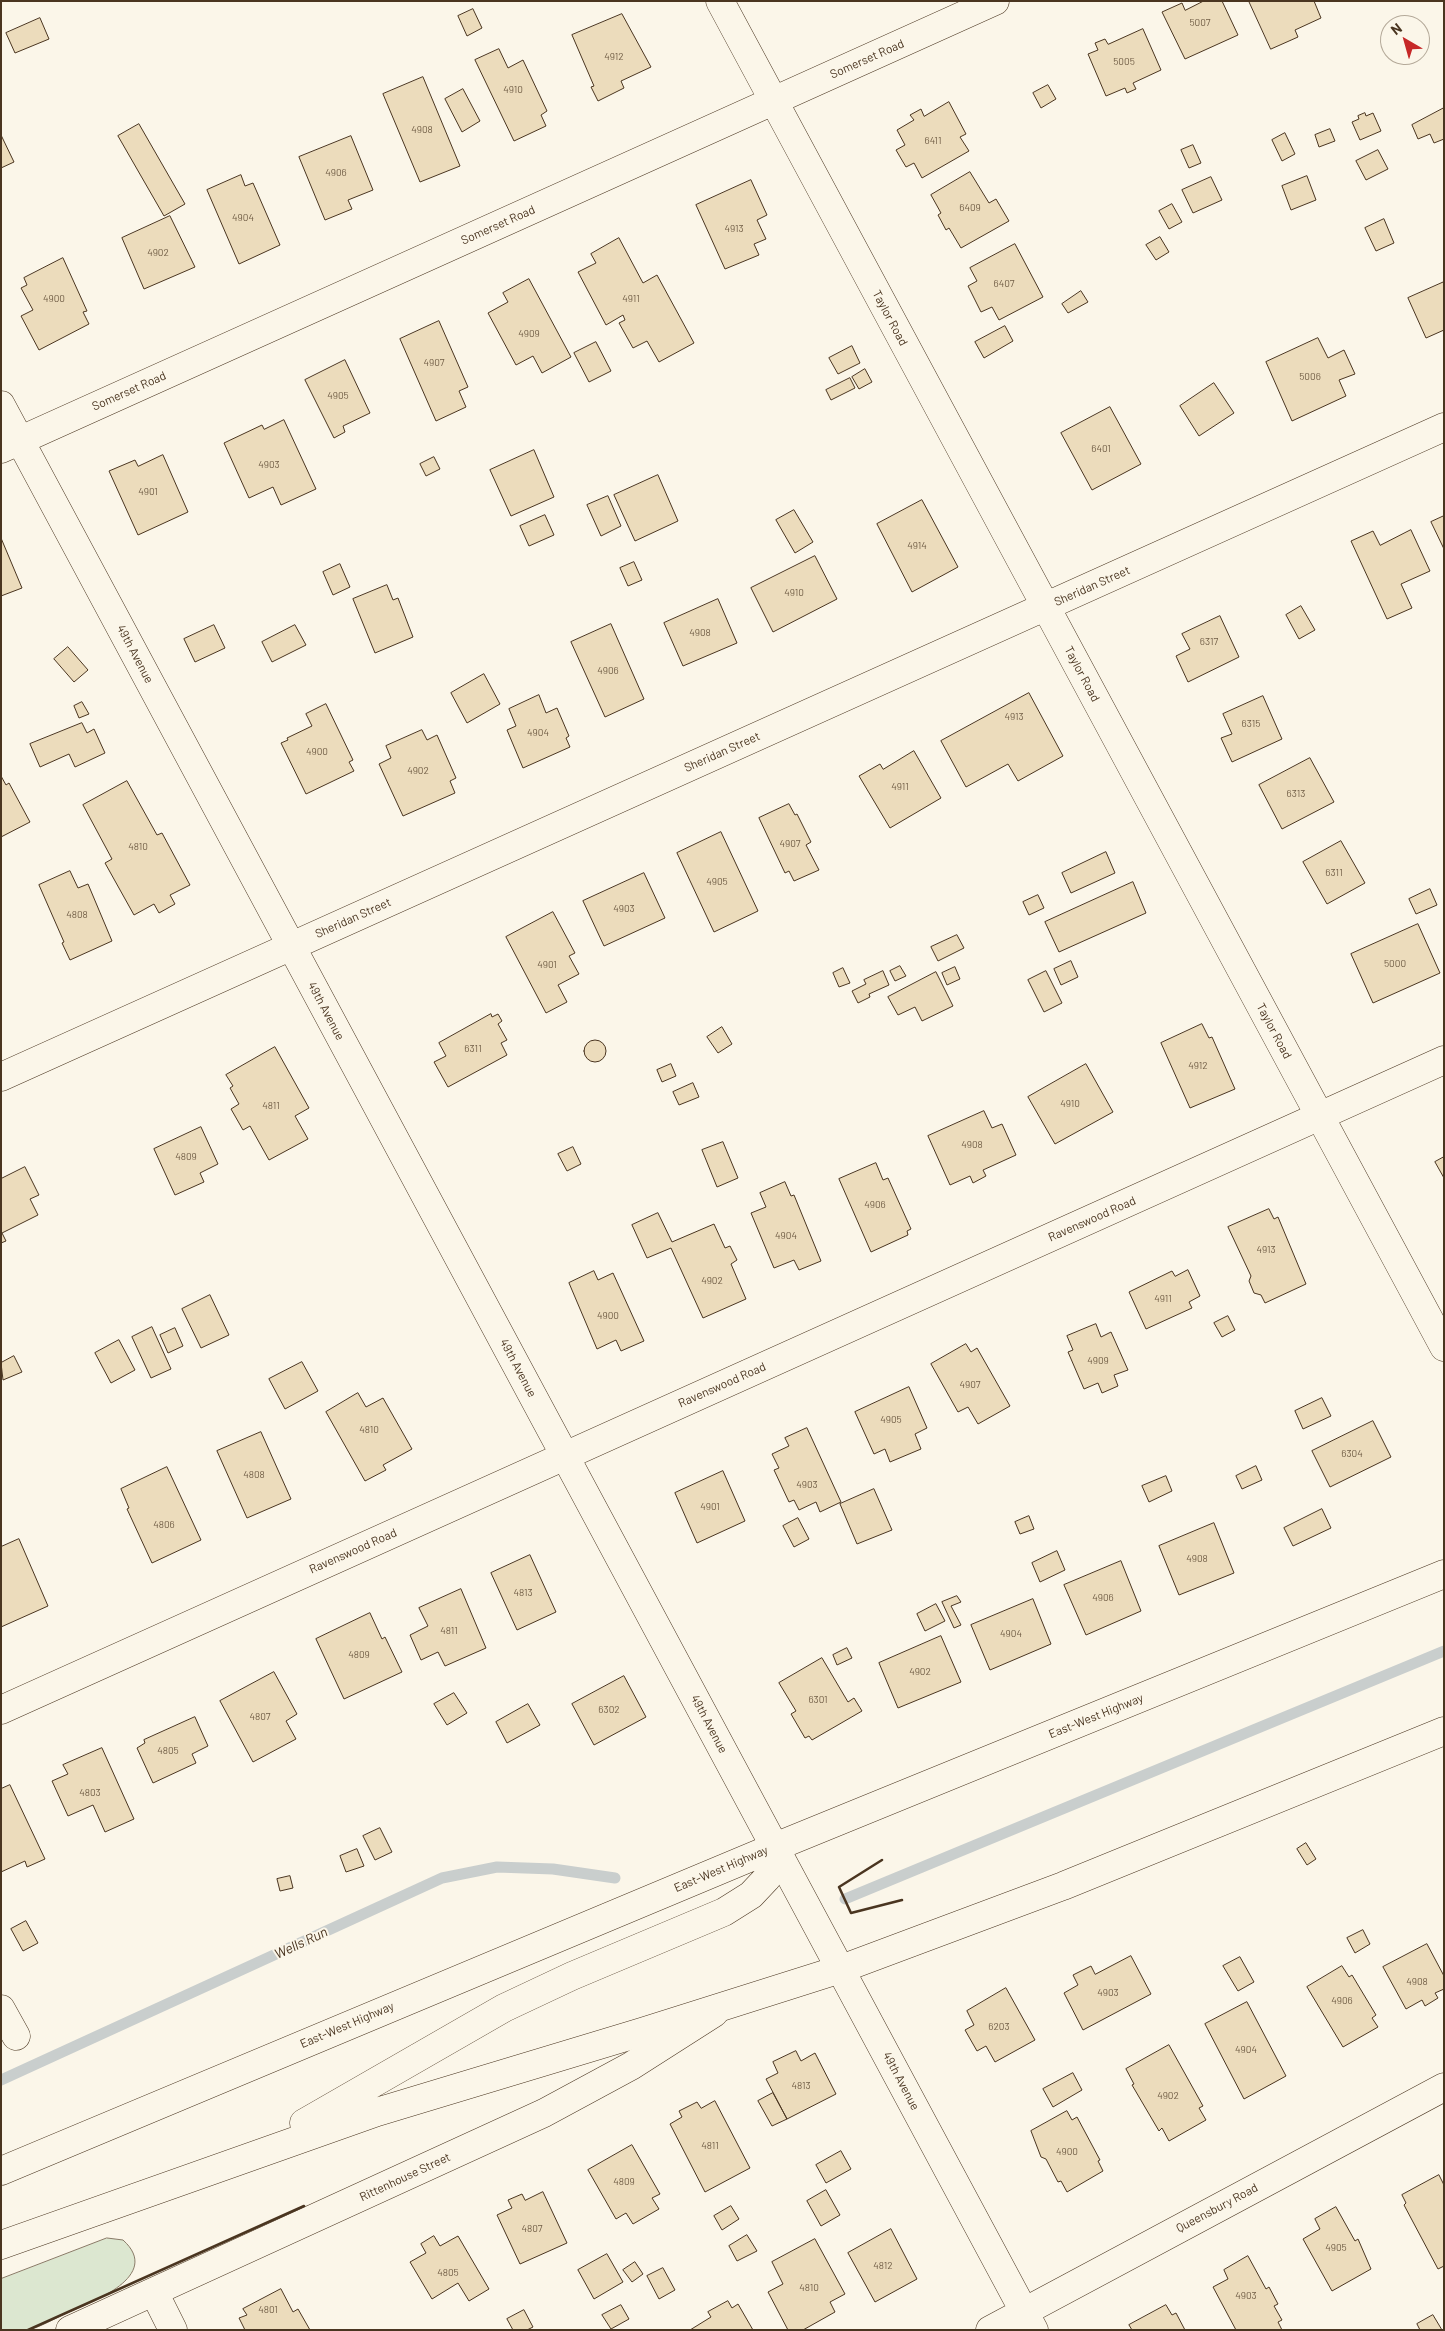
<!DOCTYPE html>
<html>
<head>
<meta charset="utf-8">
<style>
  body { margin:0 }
  #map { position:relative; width:1445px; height:2331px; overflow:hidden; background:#fbf6e9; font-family:Barlow,sans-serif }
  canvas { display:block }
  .frame { position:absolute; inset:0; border:2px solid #4a3520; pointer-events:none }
  .north { position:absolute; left:1380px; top:15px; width:50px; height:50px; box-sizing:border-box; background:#fbf6e9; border:1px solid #b4a999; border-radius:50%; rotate:322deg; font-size:14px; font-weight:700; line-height:20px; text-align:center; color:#4a3520 }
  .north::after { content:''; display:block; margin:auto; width:18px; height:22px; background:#c62828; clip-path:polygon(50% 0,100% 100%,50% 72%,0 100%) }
</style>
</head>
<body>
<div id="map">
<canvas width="1445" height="2331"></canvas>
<div class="frame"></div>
<div class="north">N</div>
</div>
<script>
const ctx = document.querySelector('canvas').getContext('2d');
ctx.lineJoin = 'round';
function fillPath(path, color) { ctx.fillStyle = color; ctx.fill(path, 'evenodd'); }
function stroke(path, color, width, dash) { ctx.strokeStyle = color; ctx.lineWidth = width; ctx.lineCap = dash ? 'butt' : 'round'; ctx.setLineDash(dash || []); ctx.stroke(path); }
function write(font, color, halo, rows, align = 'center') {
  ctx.font = font + ' Barlow,sans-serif'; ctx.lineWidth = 4; ctx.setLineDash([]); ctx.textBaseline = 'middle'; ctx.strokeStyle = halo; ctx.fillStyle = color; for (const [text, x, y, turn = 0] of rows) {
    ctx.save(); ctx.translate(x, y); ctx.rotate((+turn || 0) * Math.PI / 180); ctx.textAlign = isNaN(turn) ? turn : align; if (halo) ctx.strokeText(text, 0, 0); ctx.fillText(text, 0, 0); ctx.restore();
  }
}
const green = new Path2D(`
  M107,2238L123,2240C163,2276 92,2302 67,2313C55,2318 41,2327 28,2330C20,2331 10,2330 1,2330V2279Z`);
fillPath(green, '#dce7d0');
stroke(green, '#887966', 1);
stroke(new Path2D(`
  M845,1899L1444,1651
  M1,2080L442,1878L497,1867L553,1869L615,1878`), '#c9cecd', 11);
const building = new Path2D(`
  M1204,1H1222L1238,35L1185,59L1162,12L1182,3L1185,10Z
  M1249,1H1314L1321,18L1295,30L1298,37L1271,49Z
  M473,9L482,28L467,36L458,16Z
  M622,14L651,67L621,81L624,88L598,101L591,87L594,86L572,35Z
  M40,18L49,39L15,53L6,33Z
  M1143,29L1161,70L1133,83L1136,89L1127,93L1125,88L1106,96L1088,54L1098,50L1095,43L1105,39L1108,44Z
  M499,49L508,68L523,60L547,111L541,115L546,126L514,141L475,60Z
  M423,77L460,166L420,182L383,94Z
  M1048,85L1056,99L1041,108L1033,93Z
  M463,89L480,121L462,132L445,99Z
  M949,102L966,134L960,137L969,151L922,178L914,163L906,167L896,150L905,145L897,130L914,120L910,115L921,109L924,116Z
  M1444,108V139L1434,143L1430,134L1418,139L1412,125Z
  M1365,113L1366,116L1373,113L1381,131L1360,140L1352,122L1359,119L1358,116Z
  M139,124L185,204L164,216L118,136Z
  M1330,129L1335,141L1319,147L1315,135Z
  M1285,133L1295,154L1282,161L1272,140Z
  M1,135L14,162L1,168Z
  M351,136L373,190L348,200L352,209L325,220L299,157Z
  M1193,145L1201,163L1189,168L1181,150Z
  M1378,150L1388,169L1366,180L1356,161Z
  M970,172L989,203L996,199L1009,221L961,248L949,228L946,230L938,215L941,213L931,195Z
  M241,175L245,186L253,183L280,245L239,264L207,190Z
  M1307,176L1316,200L1291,210L1282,186Z
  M1211,177L1222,200L1193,213L1182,190Z
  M751,180L767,215L757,220L766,239L754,244L759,255L725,269L696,205Z
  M1172,204L1182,222L1169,229L1159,211Z
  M170,216L195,267L144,289L122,238Z
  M1384,219L1394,243L1376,251L1365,228Z
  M1160,237L1169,252L1156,260L1146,245Z
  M619,238L643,283L657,275L694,343L659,362L647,341L633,348L619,323L625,320L623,315L606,325L578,272L596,263L591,254Z
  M1015,244L1043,297L999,320L992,307L981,312L968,286L977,281L970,268Z
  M63,258L87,311L83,312L89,324L39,350L21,316L33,310L21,288L27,285L24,278Z
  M529,279L571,357L542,373L533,356L516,365L488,313L508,302L503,293Z
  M1444,282V330L1426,338L1408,298Z
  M1081,291L1088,302L1068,313L1062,304Z
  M439,321L468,387L459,391L466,407L436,421L400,339Z
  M1005,326L1013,341L984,358L975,342Z
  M1318,338L1328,358L1344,350L1355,374L1339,380L1346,396L1292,421L1266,362Z
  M596,342L611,371L589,382L574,353Z
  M852,346L860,363L838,374L829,358Z
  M345,360L370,413L343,426L345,432L334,438L305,380Z
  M865,369L872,382L859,389L852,377Z
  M850,378L855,388L831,400L826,390Z
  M1214,383L1234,413L1199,436L1180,406Z
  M1110,407L1141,464L1092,490L1061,433Z
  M284,420L316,489L281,505L273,487L249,498L224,443L262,425L264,429Z
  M534,450L554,497L511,516L490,470Z
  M163,455L188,512L138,535L109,471L135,460L138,466Z
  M434,457L440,469L426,476L420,464Z
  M658,475L678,521L635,541L614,495Z
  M608,496L621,526L601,536L587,505Z
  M922,500L958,567L912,592L877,524Z
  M794,510L813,542L795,553L776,520Z
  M545,515L554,535L529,546L520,526Z
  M1444,516V549L1431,522Z
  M1411,530L1430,571L1401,584L1412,608L1387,619L1351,541L1373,531L1380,545Z
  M1,538L22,588L1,596Z
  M815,556L837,599L773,632L751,588Z
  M634,562L642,580L628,586L620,568Z
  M340,564L350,587L333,595L323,572Z
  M387,585L393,600L398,598L413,637L375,653L353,599Z
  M718,599L737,643L683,666L664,623Z
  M1301,606L1315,630L1299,639L1286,615Z
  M1220,616L1239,657L1188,682L1176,656L1190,649L1182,634Z
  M611,624L644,699L605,717L571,642Z
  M214,625L225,648L195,662L184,639Z
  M295,625L306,645L272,662L262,642Z
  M68,647L88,670L74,682L54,659Z
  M484,674L500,704L467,723L451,693Z
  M1029,693L1063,756L1018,781L1008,764L966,787L941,741Z
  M539,695L546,713L557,708L569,736L566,738L570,747L523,768L507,730L516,726L509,709Z
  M1263,696L1282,739L1232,762L1221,738L1232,734L1223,714Z
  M82,702L89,714L79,718L74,706Z
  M326,704L353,760L349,762L354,771L306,794L281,743L288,740L287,738L312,726L306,714Z
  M82,723L87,733L94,729L105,753L75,767L69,754L40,767L30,744Z
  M422,730L427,740L437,735L456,778L450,781L455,793L403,816L379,764L391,758L386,746Z
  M914,751L941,798L890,828L859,776L880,764L883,769Z
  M1310,758L1334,802L1282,829L1259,785Z
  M1,776L6,785L9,783L30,822L1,837Z
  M127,781L157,835L162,833L190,885L170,895L175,904L159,913L154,904L134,915L105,863L112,859L83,805Z
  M789,804L795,815L797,814L811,842L806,845L819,870L794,881L789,871L785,873L759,818Z
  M721,832L758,911L714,932L677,853Z
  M1341,841L1365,883L1327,904L1303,862Z
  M1106,852L1115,873L1071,893L1062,873Z
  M70,871L78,888L88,884L112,941L70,960L62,943L64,942L39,885Z
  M644,873L665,918L604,946L583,901Z
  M1133,882L1146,913L1059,952L1045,922Z
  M1430,889L1437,905L1416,914L1409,899Z
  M1038,895L1044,908L1029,915L1023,902Z
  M553,912L575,953L569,956L579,974L558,985L567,1002L546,1013L506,937Z
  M1418,924L1440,973L1373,1003L1351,954Z
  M957,935L964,948L938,961L931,947Z
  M1071,961L1078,977L1061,985L1054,969Z
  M900,966L906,976L895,981L890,971Z
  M955,967L960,979L947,985L942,973Z
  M843,968L850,983L839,987L833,973Z
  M883,971L889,985L869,994L870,997L858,1003L852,991L866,984L864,980Z
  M1046,971L1062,1003L1044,1012L1028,980Z
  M936,972L953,1006L922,1021L915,1007L898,1015L888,997Z
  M491,1014L492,1017L498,1014L502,1021L498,1024L507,1040L501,1043L507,1055L448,1087L434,1062L446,1056L439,1043Z
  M1202,1024L1209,1038L1212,1037L1235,1089L1190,1108L1161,1043Z
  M722,1027L732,1044L718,1053L707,1037Z
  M584 1051a11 11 0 1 1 22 0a11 11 0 1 1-22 0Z
  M275,1047L309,1108L295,1116L308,1139L269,1160L250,1126L243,1130L231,1109L239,1104L230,1088L233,1086L226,1075Z
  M671,1064L676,1076L662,1082L657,1070Z
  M1086,1064L1113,1112L1055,1144L1028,1097Z
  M693,1083L699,1097L679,1105L673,1092Z
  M984,1111L992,1128L1002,1124L1016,1155L983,1170L986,1176L973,1183L970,1176L950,1185L928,1136Z
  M201,1127L218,1164L200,1173L204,1182L175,1195L154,1149Z
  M723,1142L738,1178L717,1187L702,1150Z
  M573,1147L581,1164L567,1171L558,1154Z
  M1444,1157V1178L1435,1162Z
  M876,1163L883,1180L888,1178L911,1229L907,1231L908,1235L871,1252L839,1179Z
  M25,1167L39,1195L30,1199L38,1215L2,1233L6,1241L1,1243V1179Z
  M785,1182L791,1196L794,1195L821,1261L799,1270L794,1260L774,1268L751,1213L766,1207L760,1193Z
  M1269,1209L1274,1219L1278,1217L1306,1284L1265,1303L1261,1295L1254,1293L1249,1281L1251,1276L1228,1227Z
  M658,1213L672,1242L714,1224L725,1248L730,1246L737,1260L731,1264L746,1299L703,1318L671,1248L647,1258L632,1225Z
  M1188,1270L1200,1296L1189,1302L1192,1308L1146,1329L1129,1292L1172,1271L1175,1276Z
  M594,1271L598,1280L613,1273L644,1341L621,1351L616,1340L597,1349L569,1283Z
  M210,1295L229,1335L201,1348L182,1309Z
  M1228,1316L1235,1330L1222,1337L1214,1323Z
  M1096,1324L1101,1337L1111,1332L1128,1370L1114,1375L1118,1386L1102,1393L1098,1383L1084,1389L1068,1352L1073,1350L1067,1336Z
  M152,1327L171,1369L151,1378L132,1337Z
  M175,1328L183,1346L168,1353L160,1335Z
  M119,1340L135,1370L111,1383L95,1353Z
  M966,1344L971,1352L977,1348L1010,1406L978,1424L968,1407L958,1412L931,1364Z
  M14,1356L22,1372L3,1380L1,1363Z
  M302,1362L318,1391L285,1409L269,1379Z
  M909,1387L927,1428L915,1434L921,1449L890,1462L885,1449L874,1454L855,1412Z
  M358,1393L366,1407L383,1398L412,1449L383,1465L386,1470L365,1481L326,1412Z
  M1322,1398L1331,1416L1303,1429L1295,1411Z
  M1373,1421L1391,1457L1330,1487L1312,1451Z
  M807,1428L841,1502L820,1512L816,1502L799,1510L794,1500L789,1502L774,1470L779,1468L772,1454L789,1446L785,1438Z
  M261,1432L291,1499L247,1518L217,1451Z
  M1256,1466L1262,1480L1242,1489L1236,1476Z
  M167,1467L201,1540L152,1563L127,1509L129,1508L121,1489Z
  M723,1471L745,1521L697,1543L675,1493Z
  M1166,1476L1172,1491L1149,1502L1142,1486Z
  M874,1489L892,1530L857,1544L840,1504Z
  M1322,1509L1331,1528L1293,1546L1284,1528Z
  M1029,1516L1034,1529L1020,1534L1015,1522Z
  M798,1518L809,1539L794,1547L783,1526Z
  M1214,1523L1234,1573L1179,1595L1159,1546Z
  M19,1539L48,1606L1,1627V1547Z
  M1057,1551L1065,1570L1040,1582L1032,1563Z
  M530,1555L556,1612L517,1630L491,1573Z
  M1121,1561L1141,1611L1086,1635L1064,1585Z
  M461,1589L486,1648L445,1666L438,1652L421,1660L410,1635L428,1626L419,1608Z
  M957,1596L961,1602L951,1606L961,1625L954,1628L942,1602Z
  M1033,1599L1051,1644L990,1670L971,1625Z
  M936,1604L945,1621L925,1631L917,1614Z
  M370,1613L382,1639L385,1637L402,1672L344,1699L316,1639Z
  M941,1636L961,1682L898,1708L879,1663Z
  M847,1648L852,1658L837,1665L833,1655Z
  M822,1658L848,1702L854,1698L862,1711L812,1740L809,1736L805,1738L791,1714L796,1711L779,1683Z
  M274,1672L297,1714L286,1721L296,1739L253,1762L220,1701Z
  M624,1676L646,1717L594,1745L572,1704Z
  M454,1693L467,1713L447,1725L434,1704Z
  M528,1704L540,1725L507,1743L496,1722Z
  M195,1717L208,1746L192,1754L196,1763L153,1783L137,1748L145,1743L144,1740Z
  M102,1748L134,1819L105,1832L93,1805L68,1816L52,1781L68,1774L63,1765Z
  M10,1785L45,1859L27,1867L25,1861L1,1872V1789Z
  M380,1828L392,1852L375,1860L363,1836Z
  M1306,1843L1316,1859L1307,1865L1297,1849Z
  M357,1849L364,1866L346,1872L340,1856Z
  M290,1876L293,1888L280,1891L277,1879Z
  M26,1921L38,1943L23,1951L11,1929Z
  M1363,1930L1370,1944L1355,1953L1347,1938Z
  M1427,1944L1444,1976V1989L1435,1993L1438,1998L1425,2006L1422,2000L1406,2009L1383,1967Z
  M1131,1956L1151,1994L1083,2030L1064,1993L1078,1985L1073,1975L1091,1966L1095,1974Z
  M1240,1957L1254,1982L1238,1991L1223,1966Z
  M1342,1966L1349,1977L1352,1975L1376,2015L1372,2018L1378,2027L1343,2047L1307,1987Z
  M1006,1988L1035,2040L995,2062L986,2046L977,2051L965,2030L974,2025L967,2011Z
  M1247,2002L1286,2076L1244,2099L1205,2024Z
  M1169,2045L1203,2106L1199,2108L1206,2120L1169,2141L1162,2128L1159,2131L1132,2085L1134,2084L1126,2069Z
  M796,2051L801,2061L815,2053L836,2094L787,2119L766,2079L778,2073L773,2062Z
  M1073,2073L1082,2090L1053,2107L1043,2089Z
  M773,2093L787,2119L772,2126L758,2101Z
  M715,2101L750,2168L705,2192L670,2124L682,2117L679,2111L697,2102L701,2108Z
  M1067,2111L1072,2120L1077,2117L1100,2160L1098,2161L1103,2171L1067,2192L1061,2181L1058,2182L1046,2159L1041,2157L1031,2131Z
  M632,2145L660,2194L652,2198L659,2209L633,2224L626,2213L616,2219L588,2170Z
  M841,2151L851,2169L826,2183L816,2165Z
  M1439,2175L1444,2185V2266L1438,2269L1404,2205L1406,2203L1402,2195Z
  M826,2190L840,2215L821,2226L807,2201Z
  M543,2192L567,2243L520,2264L497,2215L512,2208L508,2200L522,2194L525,2200Z
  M731,2206L739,2219L722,2230L714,2216Z
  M1336,2207L1355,2241L1358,2239L1371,2269L1332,2291L1303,2239L1320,2229L1315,2219Z
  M891,2229L917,2279L875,2302L848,2253Z
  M747,2235L757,2251L737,2261L729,2246Z
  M434,2236L440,2246L458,2236L489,2289L469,2301L458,2283L432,2299L410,2262L426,2253L421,2244Z
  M815,2239L845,2294L830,2302L835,2312L803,2330H788L768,2292L783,2284L772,2262Z
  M607,2254L623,2282L594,2299L578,2270Z
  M1248,2256L1266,2289L1269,2287L1278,2304L1274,2306L1282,2320L1278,2322L1282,2330H1236L1213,2287L1228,2279L1224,2270Z
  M635,2262L643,2274L632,2282L623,2270Z
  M663,2268L675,2290L659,2299L647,2276Z
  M281,2289L293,2312L298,2309L310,2330H245L239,2318L247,2315L243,2309Z
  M728,2301L732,2308L738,2304L753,2330H690L711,2317L708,2312Z
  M621,2305L629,2319L611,2329L602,2315Z
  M1166,2305L1172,2315L1176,2313L1185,2330H1132L1129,2325Z
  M524,2310L533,2327L527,2330H513L507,2319Z
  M1433,2315L1442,2330H1420L1417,2324Z`);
fillPath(building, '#ecdcbc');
stroke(building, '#4a3520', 1);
const minor = new Path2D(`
  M720,1L1444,1347
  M1,405L1034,2330
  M1,449L995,1
  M1,1077L1444,427
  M1,1710L1444,1060
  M1,2009L16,2036
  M154,2292L173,2330
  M70,2330L544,2113L631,2066L714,2013
  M990,2330L1444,2087`);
const primary = new Path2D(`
  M304,2123L504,2008L572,1976L724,1912L751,1895L767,1878L774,1863L775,1847
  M1,2171L775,1847L1444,1574
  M1,2245L377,2112L642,2032L841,1969L1063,1886L1444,1731`);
stroke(minor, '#4a3520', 29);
stroke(primary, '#4a3520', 29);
stroke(minor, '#fbf6e9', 28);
stroke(primary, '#fbf6e9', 28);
stroke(new Path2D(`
  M882,1860L839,1887L851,1913L902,1900
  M28,2330L304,2206`), '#4a3520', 2.5);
write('10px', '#725f47', null, [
  ["5007",1200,23],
  ["4912",614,57],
  ["5005",1124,62],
  ["4910",513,90],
  ["4908",422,130],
  ["6411",933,141],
  ["4906",336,173],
  ["6409",970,208],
  ["4904",243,218],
  ["4913",734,229],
  ["4902",158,253],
  ["6407",1004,284],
  ["4900",54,299],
  ["4911",631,299],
  ["4909",529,334],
  ["4907",434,363],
  ["5006",1310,377],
  ["4905",338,396],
  ["6401",1101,449],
  ["4903",269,465],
  ["4901",148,492],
  ["4914",917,546],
  ["4910",794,593],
  ["4908",700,633],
  ["6317",1209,642],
  ["4906",608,671],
  ["4913",1014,717],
  ["6315",1251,724],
  ["4904",538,733],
  ["4900",317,752],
  ["4902",418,771],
  ["4911",900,787],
  ["6313",1296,794],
  ["4907",790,844],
  ["4810",138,847],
  ["6311",1334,873],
  ["4905",717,882],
  ["4903",624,909],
  ["4808",77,915],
  ["5000",1395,964],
  ["4901",547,965],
  ["6311",473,1049],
  ["4912",1198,1066],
  ["4910",1070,1104],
  ["4811",271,1106],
  ["4908",972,1145],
  ["4809",186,1157],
  ["4906",875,1205],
  ["4904",786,1236],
  ["4913",1266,1250],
  ["4902",712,1281],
  ["4911",1163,1299],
  ["4900",608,1316],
  ["4909",1098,1361],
  ["4907",970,1385],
  ["4905",891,1420],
  ["4810",369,1430],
  ["6304",1352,1454],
  ["4808",254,1475],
  ["4903",807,1485],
  ["4901",710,1507],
  ["4806",164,1525],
  ["4908",1197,1559],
  ["4813",523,1593],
  ["4906",1103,1598],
  ["4811",449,1631],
  ["4904",1011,1634],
  ["4809",359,1655],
  ["4902",920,1672],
  ["6301",818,1700],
  ["6302",609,1710],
  ["4807",260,1717],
  ["4805",168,1751],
  ["4803",90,1793],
  ["4908",1417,1982],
  ["4903",1108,1993],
  ["4906",1342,2001],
  ["6203",999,2027],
  ["4904",1246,2050],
  ["4813",801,2086],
  ["4902",1168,2096],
  ["4811",710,2146],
  ["4900",1067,2152],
  ["4809",624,2182],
  ["4807",532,2229],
  ["4905",1336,2248],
  ["4812",883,2266],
  ["4805",448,2273],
  ["4810",809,2288],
  ["4903",1246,2296],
  ["4801",268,2310]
]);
write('12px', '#4a3520', '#fbf6e9', [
  ["Somerset Road",867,59,-24],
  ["Somerset Road",498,225,-24],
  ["Taylor Road",890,318,62],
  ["Somerset Road",129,391,-24],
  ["Sheridan Street",1092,586,-24],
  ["49th Avenue",135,654,62],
  ["Taylor Road",1082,674,62],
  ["Sheridan Street",722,752,-24],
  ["Sheridan Street",353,918,-24],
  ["49th Avenue",326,1011,62],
  ["Taylor Road",1274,1031,62],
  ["Ravenswood Road",1092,1219,-24],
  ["49th Avenue",518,1368,62],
  ["Ravenswood Road",722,1385,-24],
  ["Ravenswood Road",353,1551,-24],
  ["East-West Highway",1096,1716,-22],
  ["49th Avenue",709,1724,62],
  ["East-West Highway",721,1869,-23],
  ["East-West Highway",347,2025,-23],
  ["49th Avenue",901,2081,62],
  ["Rittenhouse Street",405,2177,-25],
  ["Queensbury Road",1217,2208,-28]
]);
write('italic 14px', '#4a3520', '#fbf6e9', [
  ["Wells Run",301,1943,-25]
]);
</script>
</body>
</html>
